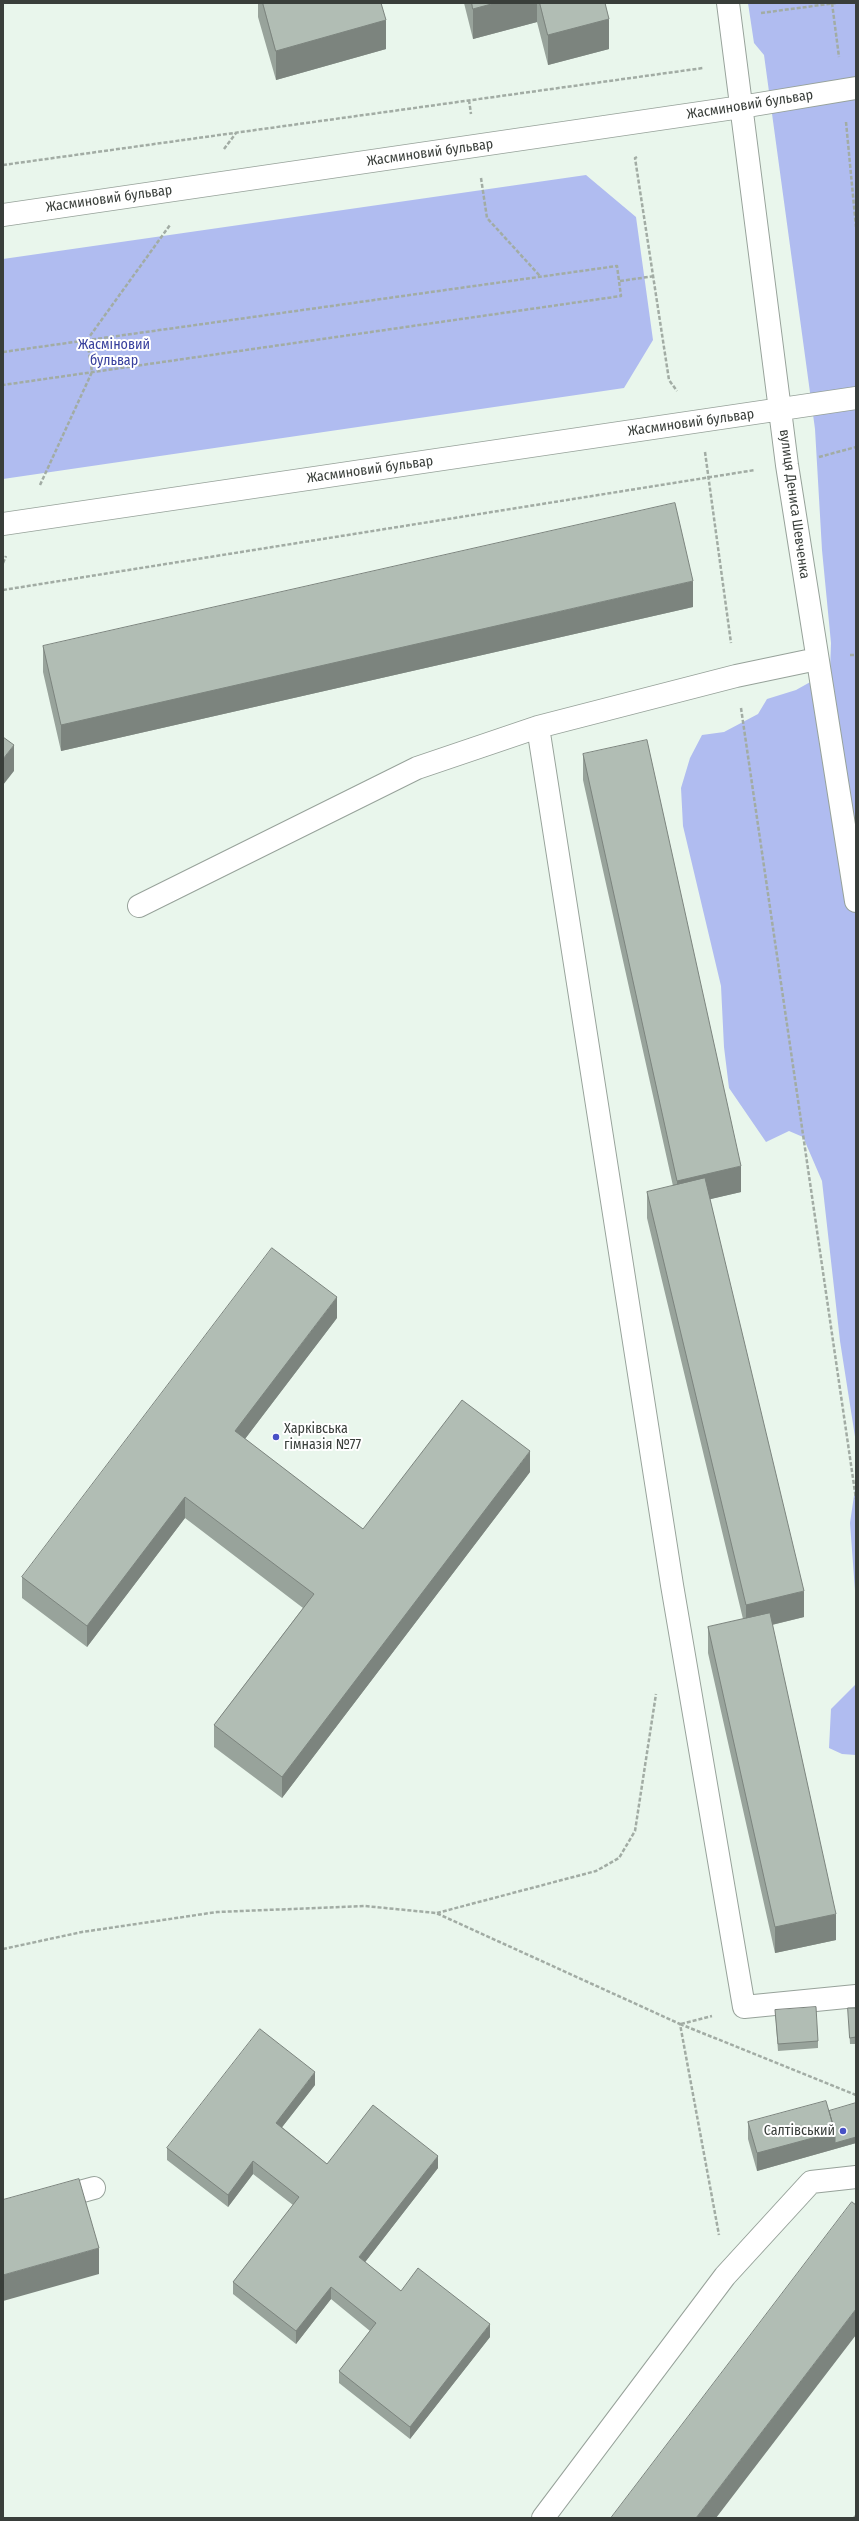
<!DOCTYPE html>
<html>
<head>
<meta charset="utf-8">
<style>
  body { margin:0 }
  #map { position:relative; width:859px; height:2521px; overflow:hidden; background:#e9f6ec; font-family:"Fira Sans Condensed",sans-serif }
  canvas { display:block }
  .frame { position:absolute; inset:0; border:4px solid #393e3a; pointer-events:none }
</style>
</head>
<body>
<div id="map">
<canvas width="859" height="2521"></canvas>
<div class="frame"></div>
</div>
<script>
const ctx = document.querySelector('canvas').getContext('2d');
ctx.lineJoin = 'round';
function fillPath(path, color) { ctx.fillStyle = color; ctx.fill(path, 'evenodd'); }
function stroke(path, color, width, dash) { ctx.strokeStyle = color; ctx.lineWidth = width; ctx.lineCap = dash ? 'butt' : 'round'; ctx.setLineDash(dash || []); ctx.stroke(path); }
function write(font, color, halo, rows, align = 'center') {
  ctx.font = font + ' "Fira Sans Condensed",sans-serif'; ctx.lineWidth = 4; ctx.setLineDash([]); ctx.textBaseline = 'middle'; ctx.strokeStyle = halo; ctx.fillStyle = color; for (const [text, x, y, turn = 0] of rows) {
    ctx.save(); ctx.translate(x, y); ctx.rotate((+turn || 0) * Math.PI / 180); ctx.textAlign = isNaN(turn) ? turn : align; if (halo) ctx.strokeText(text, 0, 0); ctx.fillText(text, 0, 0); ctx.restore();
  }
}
fillPath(new Path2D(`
  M748,3H856V1443L840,1341L822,1181L803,1137L789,1131L766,1142L729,1088L724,1047L721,986L683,826L681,788L690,758L702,735L724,732L758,714L767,699L796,690L830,671L831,643L822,550L815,429L764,55L754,43Z
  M586,175L636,217L653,340L624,388L3,479V259Z
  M856,1482V1604L850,1523Z
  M856,1684V1755L842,1754L829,1748L831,1709Z`), '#b0bcf0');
const minor = new Path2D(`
  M728,3L787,465L856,901
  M3,215L741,107L856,88
  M3,524L856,398
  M538,727L672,1585L744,2007L856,1996
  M139,906L417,768L538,727L736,676L817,659
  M3,2213L94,2188
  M543,2518L725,2276L811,2182L856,2177`);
stroke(minor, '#97a29a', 24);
stroke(new Path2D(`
  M832,3L839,57
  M761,13L836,3
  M469,100L471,114
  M846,122L856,227
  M224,149L236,133
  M637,157L635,158L669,380L677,391
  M3,165L703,68
  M481,178L487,218L540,276
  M620,281L655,276
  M3,352L617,266L621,296L3,385
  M705,452L731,643
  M819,457L856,447
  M40,485L92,372L87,340L170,225
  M3,563L6,556
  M3,590L755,470
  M850,655H856
  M741,708L856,1499
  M437,1913L596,1871L619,1858L635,1831L656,1694
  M3,1949L82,1932L217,1912L365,1906L436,1913L680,2024L719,2235
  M680,2024L856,2095
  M681,2024L712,2016
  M854,2518L856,2516`), '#a2aca4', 2.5, [4, 2]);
stroke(minor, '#fff', 22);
fillPath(new Path2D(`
  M258,3H381L386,49L276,80L258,17Z
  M464,3H605L609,49L548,65L537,22L473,39Z
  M693,607L61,751L43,672V646Z
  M583,754L741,1192L710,1199L804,1617L772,1625L836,1940L775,1953L708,1653V1627L743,1619L647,1218V1192L673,1186L583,780Z
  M337,1318L245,1439L363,1529L530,1472L282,1798L214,1747V1725L303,1608L185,1518L87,1647L22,1598V1577Z
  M848,2008H856V2044H850Z
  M775,2010L818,2041V2048L778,2051Z
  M315,2085L282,2127L327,2164L438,2168L365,2262L401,2291L490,2337L410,2439L339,2383V2371L370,2331L331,2299L296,2344L233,2294V2282L293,2205L253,2174L228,2207L167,2160V2148Z
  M829,2111L856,2143L757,2171L748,2139V2122Z`), '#98a39b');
fillPath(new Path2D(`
  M495,3H537V22L473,39V9Z
  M609,19V49L548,65V35Z
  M386,20V49L276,80V51Z
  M693,581V607L61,751V725Z
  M14,745V771L3,785V759Z
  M741,1166V1192L677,1207V1181Z
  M337,1297V1318L235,1452V1431Z
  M530,1451V1472L282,1798V1777Z
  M185,1497V1518L87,1647V1626Z
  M804,1591V1617L746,1631V1605Z
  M836,1914V1940L775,1953V1927Z
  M315,2072V2085L276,2135V2123Z
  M835,2132V2149L757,2171V2153Z
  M856,2137V2143L835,2149V2143Z
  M438,2156V2168L359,2270V2257Z
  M253,2161V2174L228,2207V2195Z
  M99,2248V2274L3,2301V2275Z
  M331,2287V2299L296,2344V2331Z
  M856,2309V2335L716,2518H696Z
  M490,2324V2337L410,2439V2427Z`), '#7c847e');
const building = new Path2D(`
  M263,3H381L386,20L276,51Z
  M472,3H495L473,9Z
  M540,3H605L609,19L548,35Z
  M675,503L693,581L61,725L43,646Z
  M3,737L14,745L3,759Z
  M647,740L741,1166L677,1181L583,754Z
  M705,1178L804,1591L746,1605L647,1192Z
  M272,1248L337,1297L235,1431L363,1529L462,1400L530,1451L282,1777L214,1725L314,1594L185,1497L87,1626L22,1577Z
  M770,1613L836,1914L775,1927L708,1627Z
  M816,2007L818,2041L778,2044L775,2010Z
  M848,2008H856V2037L850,2038Z
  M260,2029L315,2072L276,2123L327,2164L373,2105L438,2156L359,2257L401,2291L418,2268L490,2324L410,2427L339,2371L376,2323L331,2287L296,2331L233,2282L299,2197L253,2161L228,2195L167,2148Z
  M826,2101L835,2132L757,2153L748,2122Z
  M856,2103V2137L835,2143V2132L829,2111Z
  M79,2179L99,2248L3,2275V2200Z
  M852,2202L856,2205V2309L696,2518H611Z`);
fillPath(building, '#b1bdb4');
stroke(building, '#7c847e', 1);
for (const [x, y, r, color] of [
  [276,1437,4,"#4851c6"],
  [843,2131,4,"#4851c6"]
]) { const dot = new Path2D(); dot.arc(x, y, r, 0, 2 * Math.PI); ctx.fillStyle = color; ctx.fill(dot); stroke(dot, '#fff', 1.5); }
write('14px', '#393e3a', '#fff', [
  ["Жасминовий бульвар",750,105,-9],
  ["Жасминовий бульвар",430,153,-8],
  ["Жасминовий бульвар",109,199,-8],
  ["Жасминовий бульвар",691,423,-8],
  ["Жасминовий бульвар",370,470,-8],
  ["вулиця Дениса Шевченка",794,504,82]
]);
write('14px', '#38409d', '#fff', [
  ["Жасміновий",114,345],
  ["бульвар",114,361]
]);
write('14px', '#393e3a', '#fff', [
  ["Харківська",284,1429],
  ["гімназія №77",284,1445],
  ["Салтівський",835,2131,"right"]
], 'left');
</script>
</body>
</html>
